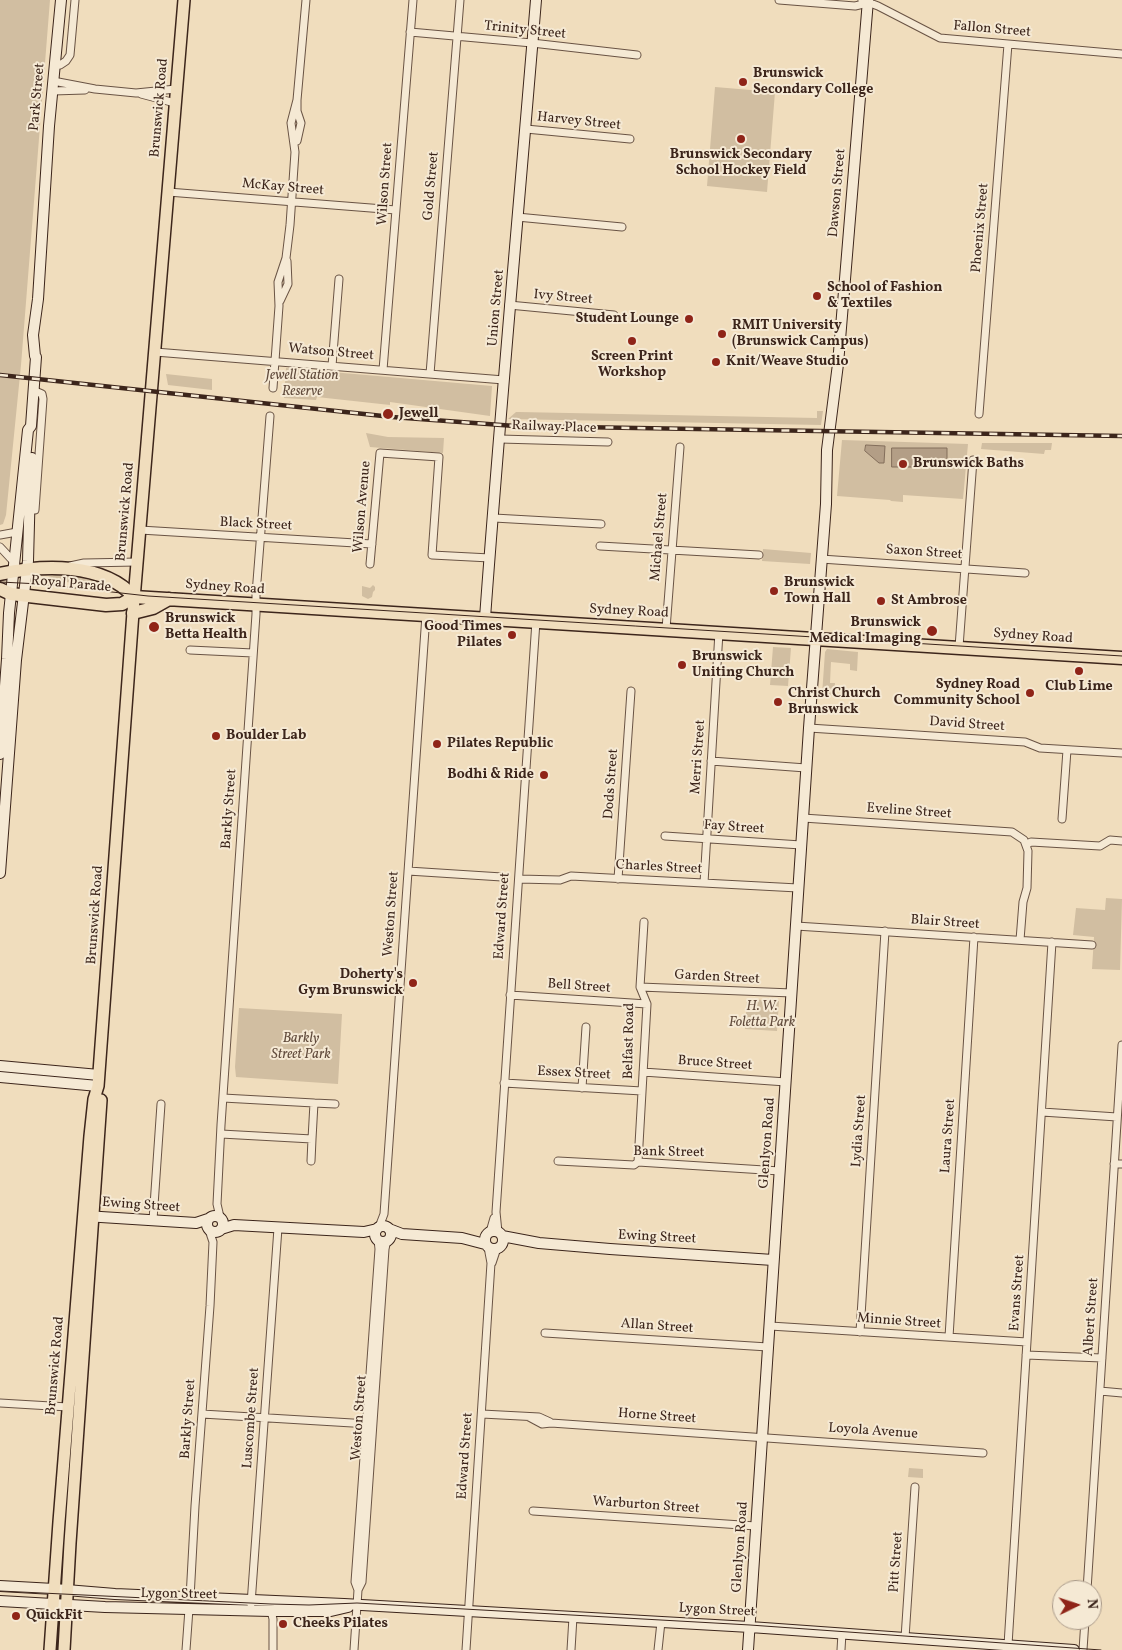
<!DOCTYPE html>
<html>
<head>
<meta charset="utf-8">
<style>
  body { margin:0 }
  #map { position:relative; width:1122px; height:1650px; overflow:hidden; background:#f0ddbd; font-family:Vollkorn,serif }
  canvas { display:block }
  .north { position:absolute; left:1052px; top:1580px; width:50px; height:50px; box-sizing:border-box; background:#f5e9d4; border:1px solid #ab9b8a; border-radius:50%; rotate:86deg; font-size:14px; font-weight:700; line-height:20px; text-align:center; color:#3c251b }
  .north::after { content:''; display:block; margin:auto; width:18px; height:22px; background:#8f2418; clip-path:polygon(50% 0,100% 100%,50% 72%,0 100%) }
</style>
</head>
<body>
<div id="map">
<canvas width="1122" height="1650"></canvas>
<div class="north">N</div>
</div>
<script>
const ctx = document.querySelector('canvas').getContext('2d');
ctx.lineJoin = 'round';
function fillPath(path, color) { ctx.fillStyle = color; ctx.fill(path, 'evenodd'); }
function stroke(path, color, width, dash) { ctx.strokeStyle = color; ctx.lineWidth = width; ctx.lineCap = dash ? 'butt' : 'round'; ctx.setLineDash(dash || []); ctx.stroke(path); }
function write(font, color, halo, rows, align = 'center') {
  ctx.font = font + ' Vollkorn,serif'; ctx.lineWidth = 4; ctx.setLineDash([]); ctx.textBaseline = 'middle'; ctx.strokeStyle = halo; ctx.fillStyle = color; for (const [text, x, y, turn = 0] of rows) {
    ctx.save(); ctx.translate(x, y); ctx.rotate((+turn || 0) * Math.PI / 180); ctx.textAlign = isNaN(turn) ? turn : align; if (halo) ctx.strokeText(text, 0, 0); ctx.fillText(text, 0, 0); ctx.restore();
  }
}
fillPath(new Path2D(`
  M0,0H50L21,365L6,515L3,524L0,525Z
  M715,87L775,92L767,192L707,186Z
  M286,368L492,386L490,416L390,402V405L317,397L316,400L284,398Z
  M166,374L212,379V390L168,385Z
  M817,411H823L821,425L508,419L516,412H519L817,418Z
  M366,433L388,437L444,438L443,453L370,447Z
  M842,440L968,444L963,499L903,495V502L891,501L890,500L837,496Z
  M982,443H1052L1051,450H1045L1044,454L981,449Z
  M763,549L811,553L810,564L762,561Z
  M62,573L83,574L117,588L41,579Z
  M373,585L375,587V590L373,592L372,597L368,599L362,596V586L370,588Z
  M773,647L791,648L788,686L770,685Z
  M827,649L858,652L857,671L850,670V664L831,662L830,683H835L834,696L822,695L825,652Z
  M1106,898L1122,899L1120,970L1092,969L1094,937L1073,935L1076,908L1105,910Z
  M747,999L779,1001L777,1031L745,1029Z
  M239,1008L342,1014L338,1084L236,1077L235,1067Z
  M909,1468L923,1469V1478L908,1477Z`), '#d1bea1');
const water = new Path2D(`
  M866,445L885,446L884,463H879L865,451Z
  M892,448H947V467H892Z`);
fillPath(water, '#b39e86');
stroke(water, '#836e5b', 1);
const street = new Path2D(`
  M779,0L855,6L868,3
  M862,0L878,6L940,38L1122,54
  M410,32L532,43L637,55
  M60,65L66,61L70,55L75,0
  M53,81L95,89L136,93L176,89
  M53,91L85,90
  M141,94L175,103
  M526,129L630,139
  M297,141L301,123L297,111V100L306,0
  M168,192L396,210
  M517,217L622,227
  M280,301L288,284L287,261
  M509,305L614,315
  M155,352L504,380
  M332,366L339,279
  M383,370L413,0
  M430,374L460,0
  M273,388L279,306L278,282L286,258L290,225L295,152L291,123L297,100
  M979,414L1008,44
  M500,439L608,442
  M30,510H35L43,399L42,394L35,391
  M494,518L601,524
  M140,530L372,544
  M0,535L17,532
  M600,546L759,555
  M0,547L14,562
  M821,559L1025,573
  M370,564L380,453L439,457L432,555L490,558
  M70,566L84,563L137,562
  M666,629L680,447
  M959,647L973,460
  M190,650L253,653
  M809,728L1025,742L1040,748L1122,753
  M711,761L806,768
  M803,818L1012,832L1024,840L1028,851L1027,888L1023,902L1020,940
  M1062,819L1067,750
  M665,836L801,845
  M1027,844L1031,842L1100,846L1110,840L1122,841
  M408,871L502,877
  M519,879L560,880L571,876L798,888
  M618,879L631,691
  M704,883L719,632
  M796,926L1092,945
  M640,987L792,993
  M510,995L647,1004
  M643,1072L786,1082
  M504,1083L642,1091
  M582,1088L586,1027
  M314,1103L335,1104
  M1042,1112L1117,1117
  M221,1134L312,1139L314,1103L223,1098
  M311,1161L312,1139
  M558,1161L634,1165L638,1162L780,1171
  M638,1162L647,1004L640,987L644,922
  M1114,1164H1122
  M220,1217L217,1204L221,1125L256,614V594L270,416
  M153,1220L161,1104
  M379,1227L384,1214L426,615
  M490,1232L494,1218
  M498,1232L496,1212L536,621
  M492,1263L497,1248
  M770,1326L1027,1342
  M860,1332L885,931
  M545,1333L768,1347
  M949,1337L974,937
  M1026,1355L1102,1358
  M1100,1391L1122,1393
  M0,1403L68,1407
  M202,1414L369,1424
  M482,1414L539,1417L550,1422
  M529,1417L542,1424L551,1423L983,1453
  M533,1511L756,1526
  M358,1590L355,1582L379,1249L378,1240
  M1087,1590L1122,1045
  M190,1598L195,1506L210,1306L213,1242L209,1230
  M251,1604L278,1228
  M271,1611L273,1619V1650
  M905,1638L915,1487
  M1008,1645L1052,942
  M186,1650L189,1609
  M354,1650L358,1590L362,1582L385,1249L387,1240
  M466,1650L491,1263L488,1247
  M571,1650L573,1617
  M658,1650L661,1622
  M841,1650L842,1633
  M1083,1650L1085,1620`);
const secondary = new Path2D(`
  M485,618C500,412 519,206 536,0
  M0,754L7,659L9,613L28,430L31,426L36,357L35,356L33,335L38,299L49,126L61,0
  M0,873L16,660L28,561L30,485L32,458
  M0,1066L99,1075
  M0,1077L98,1086
  M207 1224a8 8 0 1 1 16 0a8 8 0 1 1-16 0Z
  M85,1216L196,1223L208,1219
  M375 1234a8 8 0 1 1 16 0a8 8 0 1 1-16 0Z
  M221,1229L234,1225L364,1232L377,1229
  M389,1229L402,1234L462,1238L485,1244
  M485 1240a9 9 0 1 1 18 0a9 9 0 1 1-18 0Z
  M502,1236L539,1243L610,1249L773,1260
  M0,1586L54,1589L115,1594L344,1604L750,1627L1074,1650
  M0,1601L105,1607L271,1611H331L348,1607
  M748,1650L809,728L826,504L827,450L838,364L868,0`);
const primary = new Path2D(`
  M50,1650L59,1522L90,1136L94,1099L98,1086L134,599L184,0
  M64,1650L70,1543L101,1100`);
const highway = new Path2D(`
  M0,574C42,565 103,562 134,597
  M0,589L11,594L106,605L122,604L134,597
  M134,597L1122,658
  M133,613L153,608L169,599`);
stroke(street, '#695344', 9);
stroke(secondary, '#3c251b', 12);
stroke(primary, '#3c251b', 14);
stroke(highway, '#3c251b', 15);
stroke(street, '#f5e9d4', 7);
stroke(secondary, '#f5e9d4', 10);
stroke(primary, '#f0ddbd', 11);
stroke(highway, '#f0ddbd', 12);
stroke(new Path2D(`
  M0,582L40,584L148,596L1122,656
  M0,1591L271,1604L309,1605L357,1603L750,1625L1101,1650`), '#3c251b', 1);
const rail = new Path2D(`
  M0,375L392,417L515,426L1122,436`);
stroke(rail, '#3c251b', 4.5);
stroke(rail, '#f5e9d4', 2.5, [8]);
for (const [x, y, r, color] of [
  [743,82,5,"#8f2418"],
  [741,139,5,"#8f2418"],
  [817,296,5,"#8f2418"],
  [689,319,5,"#8f2418"],
  [722,334,5,"#8f2418"],
  [632,341,5,"#8f2418"],
  [716,362,5,"#8f2418"],
  [388,414,6,"#8f2418"],
  [903,464,5,"#8f2418"],
  [774,591,5,"#8f2418"],
  [881,601,5,"#8f2418"],
  [154,627,6,"#8f2418"],
  [932,631,6,"#8f2418"],
  [512,635,5,"#8f2418"],
  [682,665,5,"#8f2418"],
  [1079,671,5,"#8f2418"],
  [1030,693,5,"#8f2418"],
  [778,702,5,"#8f2418"],
  [216,736,5,"#8f2418"],
  [437,744,5,"#8f2418"],
  [544,775,5,"#8f2418"],
  [413,983,5,"#8f2418"],
  [16,1616,5,"#8f2418"],
  [283,1624,5,"#8f2418"]
]) { const dot = new Path2D(); dot.arc(x, y, r, 0, 2 * Math.PI); ctx.fillStyle = color; ctx.fill(dot); stroke(dot, '#f5e9d4', 2); }
write('14px', '#3c251b', '#f5e9d4', [
  ["Fallon Street",992,30,5],
  ["Trinity Street",525,31,6],
  ["Park Street",38,97,-85],
  ["Brunswick Road",160,108,-85],
  ["Harvey Street",579,122,6],
  ["Wilson Street",386,184,-86],
  ["Gold Street",432,186,-85],
  ["McKay Street",283,188,5],
  ["Dawson Street",838,193,-85],
  ["Phoenix Street",981,228,-85],
  ["Ivy Street",563,298,5],
  ["Union Street",497,308,-85],
  ["Watson Street",331,353,5],
  ["Railway Place",554,428,2],
  ["Wilson Avenue",363,507,-85],
  ["Brunswick Road",126,512,-85],
  ["Black Street",256,525,3],
  ["Michael Street",660,537,-85],
  ["Saxon Street",924,553,4],
  ["Royal Parade",71,585,5],
  ["Sydney Road",225,588,4],
  ["Sydney Road",629,612,3],
  ["Sydney Road",1033,637,4],
  ["David Street",967,725,4],
  ["Merri Street",699,757,-86],
  ["Dods Street",612,784,-86],
  ["Barkly Street",230,809,-86],
  ["Eveline Street",909,812,4],
  ["Fay Street",734,828,4],
  ["Charles Street",659,868,3],
  ["Weston Street",392,914,-86],
  ["Brunswick Road",96,915,-86],
  ["Edward Street",503,916,-86],
  ["Blair Street",945,923,4],
  ["Garden Street",717,978,3],
  ["Bell Street",579,987,4],
  ["Belfast Road",630,1041,-89],
  ["Bruce Street",715,1064,4],
  ["Essex Street",574,1074,3],
  ["Lydia Street",860,1131,-86],
  ["Laura Street",949,1136,-86],
  ["Glenlyon Road",768,1143,-86],
  ["Bank Street",669,1153,1],
  ["Ewing Street",141,1206,4],
  ["Ewing Street",657,1238,3],
  ["Evans Street",1018,1293,-86],
  ["Albert Street",1092,1317,-86],
  ["Minnie Street",899,1322,4],
  ["Allan Street",657,1327,4],
  ["Brunswick Road",56,1366,-85],
  ["Horne Street",657,1417,4],
  ["Luscombe Street",252,1418,-86],
  ["Weston Street",360,1418,-86],
  ["Barkly Street",189,1419,-86],
  ["Loyola Avenue",873,1432,4],
  ["Edward Street",466,1456,-86],
  ["Warburton Street",646,1506,4],
  ["Glenlyon Road",741,1547,-86],
  ["Pitt Street",897,1562,-86],
  ["Lygon Street",179,1595,1],
  ["Lygon Street",717,1611,3]
]);
write('bold 14px', '#3c251b', '#f5e9d4', [
  ["Brunswick",753,74],
  ["Secondary College",753,90],
  ["Brunswick Secondary",741,155,"center"],
  ["School Hockey Field",741,171,"center"],
  ["School of Fashion",827,288],
  ["& Textiles",827,304],
  ["Student Lounge",679,319,"right"],
  ["RMIT University",732,326],
  ["(Brunswick Campus)",732,342],
  ["Screen Print",632,357,"center"],
  ["Workshop",632,373,"center"],
  ["Knit/Weave Studio",726,362],
  ["Jewell",399,414],
  ["Brunswick Baths",913,464],
  ["Brunswick",784,583],
  ["Town Hall",784,599],
  ["St Ambrose",891,601],
  ["Brunswick",165,619],
  ["Betta Health",165,635],
  ["Brunswick",921,623,"right"],
  ["Medical Imaging",921,639,"right"],
  ["Good Times",502,627,"right"],
  ["Pilates",502,643,"right"],
  ["Brunswick",692,657],
  ["Uniting Church",692,673],
  ["Sydney Road",1020,685,"right"],
  ["Community School",1020,701,"right"],
  ["Club Lime",1079,687,"center"],
  ["Christ Church",788,694],
  ["Brunswick",788,710],
  ["Boulder Lab",226,736],
  ["Pilates Republic",447,744],
  ["Bodhi & Ride",534,775,"right"],
  ["Doherty's",403,975,"right"],
  ["Gym Brunswick",403,991,"right"],
  ["QuickFit",26,1616],
  ["Cheeks Pilates",293,1624]
], 'left');
write('italic 14px', '#614b3c', '#f5e9d4', [
  ["Jewell Station",302,376],
  ["Reserve",302,392],
  ["H. W.",762,1007],
  ["Foletta Park",762,1023],
  ["Barkly",301,1039],
  ["Street Park",301,1055]
]);
</script>
</body>
</html>
